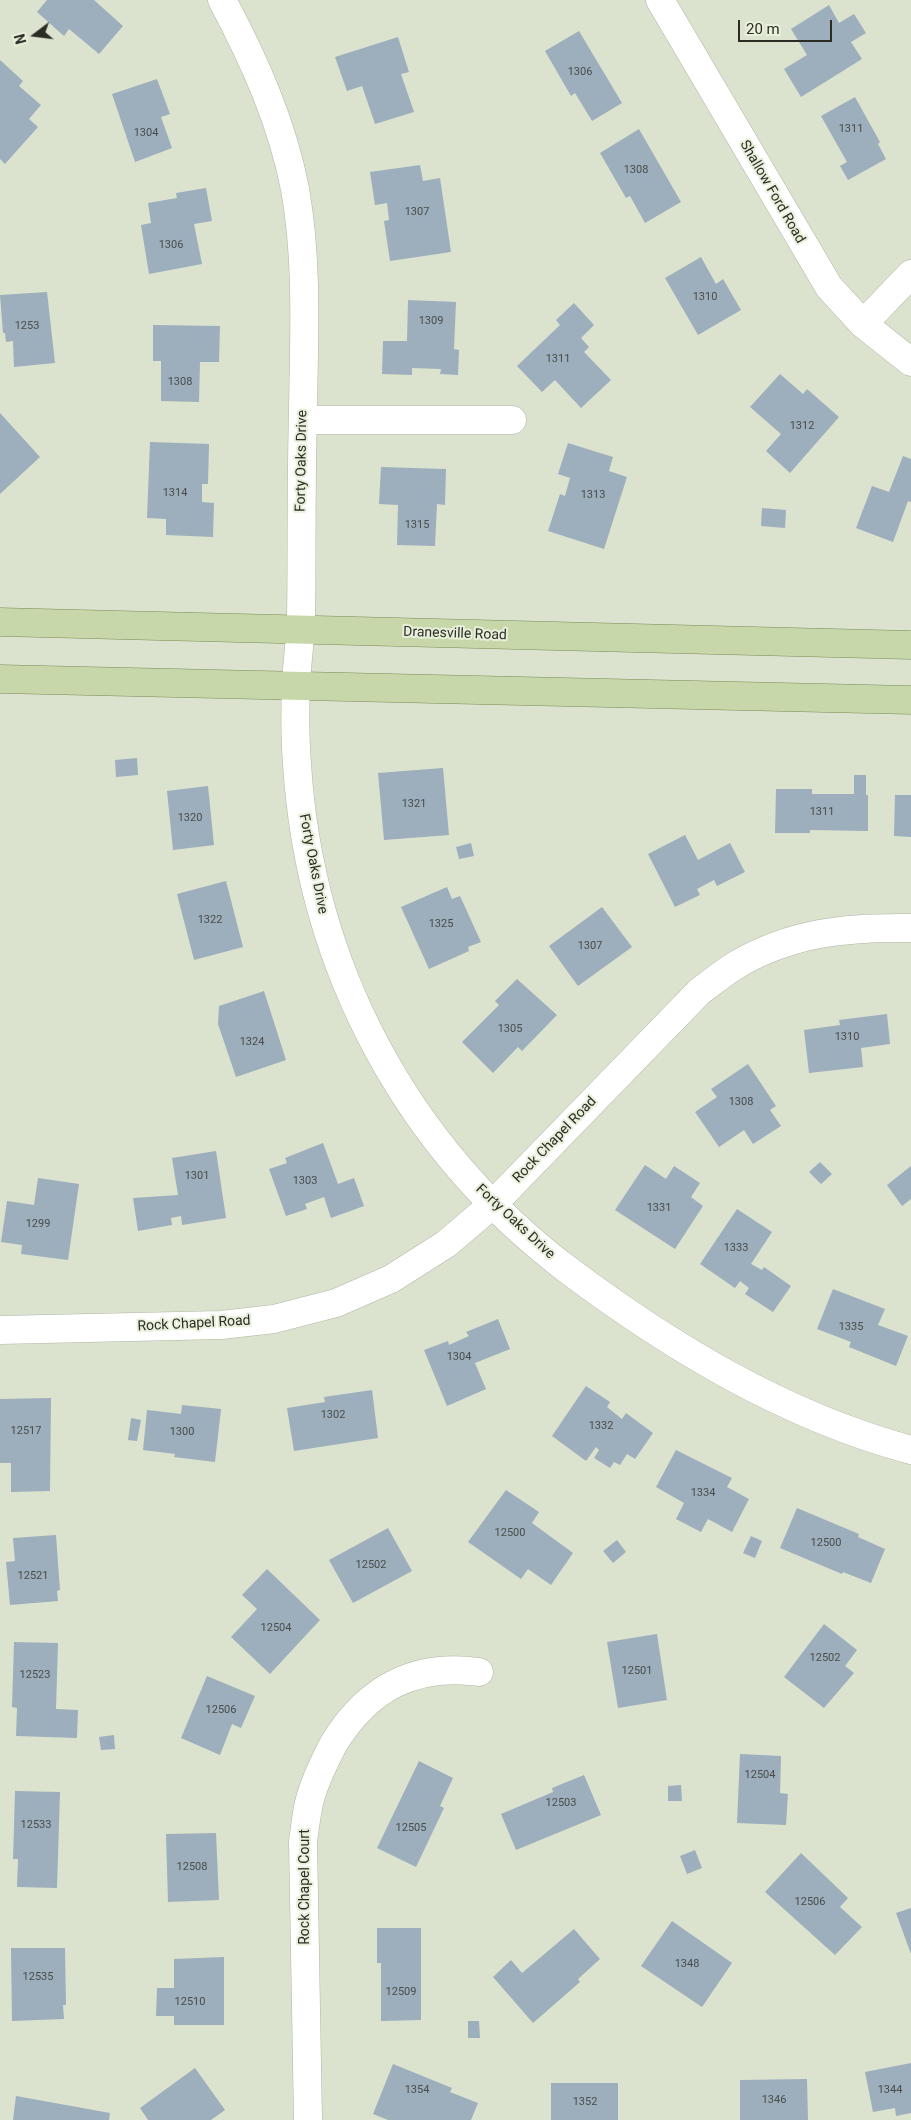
<!DOCTYPE html>
<html>
<head>
<meta charset="utf-8">
<style>
  body { margin:0 }
  #map { position:relative; width:911px; height:2120px; overflow:hidden; background:#dbe3ce; font-family:Roboto,sans-serif }
  canvas { display:block }
  .north { position:absolute; left:10px; top:10px; width:50px; height:50px; -webkit-text-stroke:4px #e8f0db; paint-order:stroke; rotate:255deg; font-size:14px; font-weight:700; line-height:20px; text-align:center; color:#2b2d25 }
  .north::after { content:''; display:block; margin:auto; width:18px; height:22px; background:#2b2d25; clip-path:polygon(50% 0,100% 100%,50% 72%,0 100%) }
  .scale { position:absolute; left:738px; top:20px; width:94px; height:22px; box-sizing:border-box; border:2px solid #2b2d25; border-top:0; padding-left:6px; font-size:15px; line-height:18px; white-space:nowrap; color:#2b2d25; -webkit-text-stroke:4px #e8f0db; paint-order:stroke }
</style>
</head>
<body>
<div id="map">
<canvas width="911" height="2120"></canvas>
<div class="north">N</div>
<div class="scale">20 m</div>
</div>
<script>
const ctx = document.querySelector('canvas').getContext('2d');
ctx.lineJoin = 'round';
function fillPath(path, color) { ctx.fillStyle = color; ctx.fill(path, 'evenodd'); }
function stroke(path, color, width, dash) { ctx.strokeStyle = color; ctx.lineWidth = width; ctx.lineCap = dash ? 'butt' : 'round'; ctx.setLineDash(dash || []); ctx.stroke(path); }
function write(font, color, halo, rows, align = 'center') {
  ctx.font = font + ' Roboto,sans-serif'; ctx.lineWidth = 4; ctx.setLineDash([]); ctx.textBaseline = 'middle'; ctx.strokeStyle = halo; ctx.fillStyle = color; for (const [text, x, y, turn = 0] of rows) {
    ctx.save(); ctx.translate(x, y); ctx.rotate((+turn || 0) * Math.PI / 180); ctx.textAlign = isNaN(turn) ? turn : align; if (halo) ctx.strokeText(text, 0, 0); ctx.fillText(text, 0, 0); ctx.restore();
  }
}
fillPath(new Path2D(`
  M47,0H94L123,26L99,54L69,29L64,36L37,12Z
  M829,5L839,23L854,14L866,33L851,42L862,59L801,97L784,69L807,55L791,29Z
  M579,31L622,103L592,121L575,93L571,96L545,51Z
  M398,37L409,72L401,74L414,112L375,124L362,86L347,91L335,57Z
  M0,60L23,81L19,86L41,105L29,119L38,127L5,164L0,159Z
  M157,79L170,114L161,117L172,148L135,162L112,94Z
  M855,97L880,142L878,144L886,159L848,180L840,166L847,162L821,116Z
  M639,129L681,202L645,223L630,196L626,198L600,153Z
  M420,165L423,181L440,178L451,252L390,261L384,221L389,220L387,203L375,205L370,172Z
  M206,188L212,221L194,224L202,264L149,274L141,225L151,223L148,203L177,198L176,193Z
  M701,257L716,284L723,279L741,310L698,335L665,278Z
  M47,292L55,363L14,367L13,341L6,342L5,333H3L0,295Z
  M408,300L456,302L454,349L459,350L458,375L440,374L441,369L412,368V375L382,374L383,341H407Z
  M574,303L594,325L581,338L589,347L584,352L611,380L581,408L555,380L542,392L517,366L560,325L556,320Z
  M153,325L220,326L219,362H200L199,402L161,401V361H153Z
  M780,374L803,394L807,389L839,417L790,473L766,451L781,434L750,407Z
  M0,413L40,457L0,494Z
  M150,442L209,444L208,484H202V502L214,503L213,537L166,535V519L147,518Z
  M568,443L613,457L609,471L627,477L604,549L548,531L560,494L565,496L570,478L558,474Z
  M903,456L911,459V502L908,501L893,542L856,528L872,486L889,492Z
  M381,467L446,469L445,505L437,504L435,546L397,545L398,505L379,504Z
  M762,508L786,510L785,528L761,526Z
  M137,758L138,775L116,777L115,760Z
  M443,768L449,835L384,840L378,773Z
  M854,775H866V795H868V831L810,830V833H775L776,789H812V794H854Z
  M208,786L214,845L173,850L167,791Z
  M895,795H911V837L894,836Z
  M685,835L698,860L730,843L745,872L717,886L714,880L697,889L700,895L675,907L648,854Z
  M471,843L474,856L459,859L456,847Z
  M226,881L243,947L194,960L177,894Z
  M447,887L452,899L460,896L481,942L468,947L469,951L429,969L401,907Z
  M602,907L632,947L578,986L549,946Z
  M517,979L557,1015L522,1051L518,1047L493,1073L462,1042L499,1005L495,1001Z
  M264,991L286,1060L236,1077L218,1024L219,1006Z
  M887,1014L890,1044L861,1048L863,1067L809,1073L804,1030L840,1025L839,1020Z
  M748,1064L776,1106L770,1110L781,1126L753,1144L744,1130L719,1147L695,1112L717,1097L711,1089Z
  M323,1143L338,1184L354,1178L364,1206L331,1218L324,1197L305,1204L307,1209L286,1216L269,1169L287,1163L285,1158Z
  M216,1151L226,1218L182,1225L181,1216L171,1218L172,1225L138,1231L133,1198L178,1195L172,1158Z
  M820,1162L832,1174L821,1184L809,1172Z
  M645,1165L666,1179L674,1166L700,1183L691,1197L703,1206L675,1249L615,1210Z
  M911,1166V1199L902,1206L887,1185Z
  M38,1178L79,1184L68,1260L21,1254L22,1245L1,1242L7,1201L34,1205Z
  M737,1209L772,1232L751,1264L762,1270L764,1267L791,1286L773,1312L745,1294L749,1288L740,1281L735,1288L700,1264Z
  M833,1289L885,1309L878,1325L908,1336L896,1366L849,1347L851,1342L817,1329Z
  M498,1319L510,1349L475,1363L486,1389L447,1406L424,1350L448,1341L449,1345L469,1336L466,1332Z
  M586,1386L610,1402L607,1407L622,1419L626,1413L653,1433L635,1459L627,1454L620,1465L614,1462L610,1468L594,1458L599,1450L596,1447L586,1461L552,1436Z
  M372,1390L378,1438L294,1451L287,1408L325,1402L324,1397Z
  M51,1398L50,1491L11,1492V1463H0V1399Z
  M182,1405L221,1409L215,1462L174,1457L175,1454L143,1450L147,1410L181,1414Z
  M131,1418L141,1420L137,1441L128,1440Z
  M676,1450L732,1478L727,1487L749,1499L732,1532L708,1519L701,1532L676,1519L684,1503L656,1487Z
  M506,1490L539,1512L532,1523L573,1553L551,1585L528,1569L521,1579L468,1542Z
  M797,1508L859,1534L858,1537L885,1549L871,1583L843,1572L842,1574L780,1548Z
  M388,1528L412,1571L353,1603L329,1560Z
  M56,1535L60,1590L57,1591L58,1601L10,1605L6,1562L15,1561L13,1538Z
  M751,1536L762,1541L755,1558L743,1553Z
  M617,1540L626,1552L613,1563L603,1551Z
  M267,1569L320,1620L270,1674L231,1637L257,1609L242,1595Z
  M824,1624L857,1650L845,1666L854,1673L824,1708L784,1677Z
  M657,1634L667,1700L618,1708L607,1642Z
  M14,1642L58,1643L56,1709L78,1710L77,1738L16,1736L17,1708L12,1707Z
  M207,1676L255,1696L241,1728L232,1724L220,1755L181,1738Z
  M114,1735L115,1749L101,1750L99,1737Z
  M740,1754L781,1756L780,1793L788,1794L786,1825L737,1823Z
  M419,1761L453,1778L440,1806L444,1808L416,1867L377,1848Z
  M584,1775L601,1815L516,1850L501,1814L553,1792L552,1788Z
  M681,1785L682,1801H668V1786Z
  M15,1791L60,1792L57,1888L17,1887L18,1859H13Z
  M216,1833L219,1900L168,1902L166,1834Z
  M695,1850L702,1868L687,1874L680,1856Z
  M801,1853L848,1898L840,1907L862,1927L835,1955L765,1892Z
  M911,1908V1954L896,1913Z
  M672,1921L732,1963L702,2007L641,1966Z
  M377,1928H421V2020L381,2021V1963H377Z
  M574,1929L600,1959L578,1979L580,1982L533,2023L493,1977L511,1960L522,1973Z
  M11,1948H65L66,2005H63L64,2019L12,2021Z
  M224,1957V2025H174V2016H156L157,1988H174V1959Z
  M468,2021H479L480,2038H468Z
  M911,2063V2113L896,2116L895,2108L873,2112L865,2072Z
  M393,2064L452,2088L450,2092L478,2103L471,2120H388L373,2114Z
  M195,2068L225,2110L211,2120H148L140,2108Z
  M807,2079L808,2120H740V2080Z
  M551,2083H618V2120H551Z
  M16,2096L110,2113L109,2120H13Z`), '#9daebd');
const minor = new Path2D(`
  M222,0C254,60 282,122 295,189C308,262 304,336 303,410C301,481 302,551 301,622C300,643 297,663 296,684C295,710 295,738 297,764C310,967 406,1147 568,1270C671,1347 785,1416 911,1450
  M660,0L829,287L863,324L911,362
  M863,324L911,274
  M303,420H512
  M0,1330L221,1325L274,1319L336,1303L391,1279L446,1244L492,1205L699,992C711,983 723,973 736,965C792,932 848,927 911,928
  M308,2120L303,1841C305,1829 306,1816 309,1803C314,1782 324,1762 334,1743C368,1688 414,1663 479,1672`);
const major = new Path2D(`
  M0,622L911,645
  M0,679L911,700`);
stroke(minor, '#afb6a2', 29);
stroke(major, '#798b55', 29);
stroke(minor, '#fff', 28);
stroke(major, '#c8d7a9', 28);
write('11px', '#484d4b', null, [
  ["1306",580,72],
  ["1311",851,129],
  ["1304",146,133],
  ["1308",636,170],
  ["1307",417,212],
  ["1306",171,245],
  ["1310",705,297],
  ["1309",431,321],
  ["1253",27,326],
  ["1311",558,359],
  ["1308",180,382],
  ["1312",802,426],
  ["1314",175,493],
  ["1313",593,495],
  ["1315",417,525],
  ["1321",414,804],
  ["1311",822,812],
  ["1320",190,818],
  ["1322",210,920],
  ["1325",441,924],
  ["1307",590,946],
  ["1305",510,1029],
  ["1310",847,1037],
  ["1324",252,1042],
  ["1308",741,1102],
  ["1301",197,1176],
  ["1303",305,1181],
  ["1331",659,1208],
  ["1299",38,1224],
  ["1333",736,1248],
  ["1335",851,1327],
  ["1304",459,1357],
  ["1302",333,1415],
  ["1332",601,1426],
  ["12517",26,1431],
  ["1300",182,1432],
  ["1334",703,1493],
  ["12500",510,1533],
  ["12500",826,1543],
  ["12502",371,1565],
  ["12521",33,1576],
  ["12504",276,1628],
  ["12502",825,1658],
  ["12501",637,1671],
  ["12523",35,1675],
  ["12506",221,1710],
  ["12504",760,1775],
  ["12503",561,1803],
  ["12533",36,1825],
  ["12505",411,1828],
  ["12508",192,1867],
  ["12506",810,1902],
  ["1348",687,1964],
  ["12535",38,1977],
  ["12509",401,1992],
  ["12510",190,2002],
  ["1354",417,2090],
  ["1344",890,2090],
  ["1346",774,2100],
  ["1352",585,2102]
]);
write('14px', '#2b2d25', '#e8f0db', [
  ["Shallow Ford Road",772,192,60],
  ["Forty Oaks Drive",302,461,-89],
  ["Dranesville Road",455,634,2],
  ["Forty Oaks Drive",313,864,79],
  ["Rock Chapel Road",555,1140,-46],
  ["Forty Oaks Drive",515,1222,43],
  ["Rock Chapel Road",194,1324,-3],
  ["Rock Chapel Court",305,1887,-90]
]);
</script>
</body>
</html>
